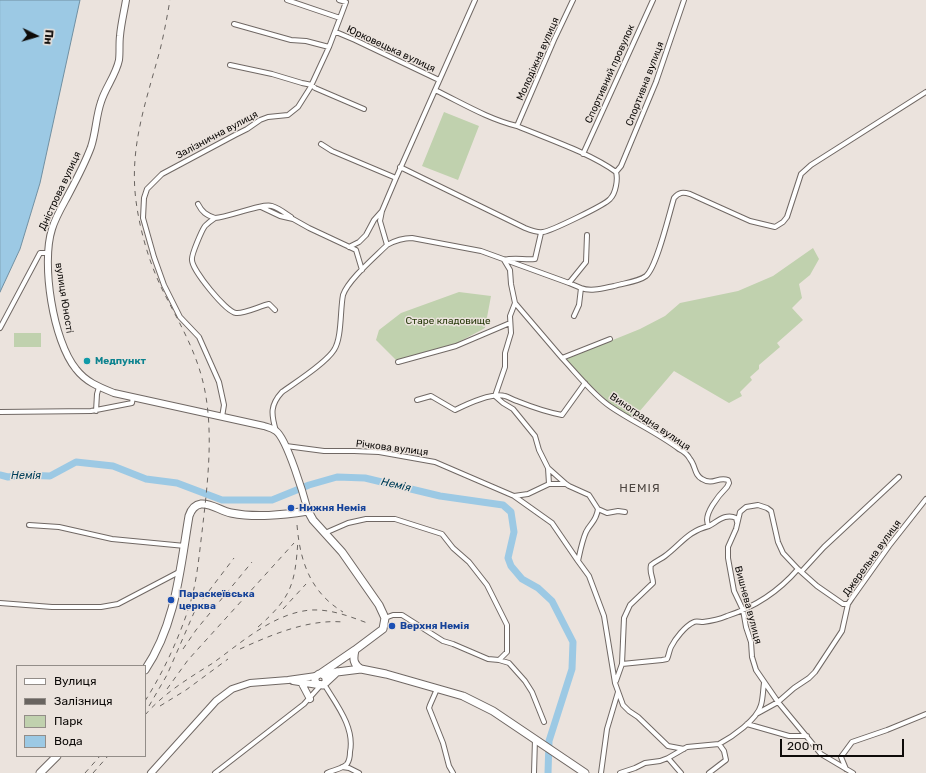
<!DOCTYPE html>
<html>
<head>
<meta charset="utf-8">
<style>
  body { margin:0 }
  #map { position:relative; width:926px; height:773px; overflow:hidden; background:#ebe3dd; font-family:Rubik,sans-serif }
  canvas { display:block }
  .legend { position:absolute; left:16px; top:665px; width:130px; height:92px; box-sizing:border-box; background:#ebe3dd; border:1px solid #938d88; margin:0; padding:5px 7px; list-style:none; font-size:12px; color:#0e0b09 }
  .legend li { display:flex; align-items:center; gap:8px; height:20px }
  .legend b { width:20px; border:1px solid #938d88 }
  .north { position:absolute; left:16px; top:16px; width:40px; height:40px; -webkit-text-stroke:3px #ebe3dd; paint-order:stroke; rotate:95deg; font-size:11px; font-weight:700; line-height:16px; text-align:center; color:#0e0b09 }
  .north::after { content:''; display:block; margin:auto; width:14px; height:18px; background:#0e0b09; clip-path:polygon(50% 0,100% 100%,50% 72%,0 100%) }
  .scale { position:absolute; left:780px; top:739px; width:124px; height:18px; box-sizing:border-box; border:2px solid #0e0b09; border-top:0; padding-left:5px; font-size:12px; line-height:14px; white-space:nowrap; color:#0e0b09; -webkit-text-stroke:3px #ebe3dd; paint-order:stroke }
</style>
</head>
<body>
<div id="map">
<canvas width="926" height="773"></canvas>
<ul class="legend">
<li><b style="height:5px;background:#fff"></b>Вулиця</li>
<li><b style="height:5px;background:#696460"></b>Залізниця</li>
<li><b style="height:11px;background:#c0d1ae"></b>Парк</li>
<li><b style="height:11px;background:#9cc9e4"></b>Вода</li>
</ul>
<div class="north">Пн</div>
<div class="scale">200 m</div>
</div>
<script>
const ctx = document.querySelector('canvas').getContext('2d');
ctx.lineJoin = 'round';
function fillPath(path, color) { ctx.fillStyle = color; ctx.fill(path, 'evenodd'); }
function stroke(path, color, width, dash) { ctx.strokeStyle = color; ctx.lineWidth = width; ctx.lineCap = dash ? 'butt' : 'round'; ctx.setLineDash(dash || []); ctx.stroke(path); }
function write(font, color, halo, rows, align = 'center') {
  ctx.font = font + ' Rubik,sans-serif'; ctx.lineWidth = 3; ctx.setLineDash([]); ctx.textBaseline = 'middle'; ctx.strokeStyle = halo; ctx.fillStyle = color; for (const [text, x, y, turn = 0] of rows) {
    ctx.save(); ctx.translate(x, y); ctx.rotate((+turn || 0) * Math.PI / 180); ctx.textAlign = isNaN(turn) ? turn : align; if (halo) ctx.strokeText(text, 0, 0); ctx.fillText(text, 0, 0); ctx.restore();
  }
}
fillPath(new Path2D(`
  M444,112L479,126L458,180L422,166Z
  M813,248L819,259L810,275L799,284L802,298L792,308L803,320L777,343L780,347L759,365V369L750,377L752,380L740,392L742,396L729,403L674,371L633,419L612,405L588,383L566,359L640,329L665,316L680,303L738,291L773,276Z
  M459,292L491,296L485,328L457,343L396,360L376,340L379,330L401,313Z
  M14,333H41V347H14Z`), '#c0d1ae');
const water = new Path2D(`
  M0,0H80L40,183L20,249L0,292Z`);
fillPath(water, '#9cc9e4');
stroke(water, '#7190a2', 1);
stroke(new Path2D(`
  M0,475L8,477L22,475L50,476L76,462L113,466L146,479L177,483L222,500H272L309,485L337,477L365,478L440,496L503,505L511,512L514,532L508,558L511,566L522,579L538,588L552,601L573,642L572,669L549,741L548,773`), '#9cc9e4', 7);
const street = new Path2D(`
  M287,0L340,18L346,2L339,0
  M234,24L291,40L306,41L329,47L340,18
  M336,32L355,40L439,80
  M230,65L272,74L302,83L312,85L315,88L364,109
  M517,126L554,40L573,0
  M321,144L332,151L396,178L382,211L374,220L366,235L359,242L349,247
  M583,154L653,0
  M400,167L525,228C530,230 538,233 543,232C551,231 605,205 610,199C616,193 618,179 616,172C590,153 548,139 517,126C488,119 462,103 435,90
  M616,172L621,166L656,82L684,0
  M396,178L475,0
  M198,204C202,212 206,215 215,218C212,220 208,223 205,226C202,230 191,255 192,260C192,270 226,312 236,313C244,314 260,306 269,304L275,310
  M261,207L280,216L293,219L309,228L356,250L362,270
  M215,218C229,217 262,203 272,206C279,208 285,213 291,217
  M541,233L535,259C524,260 514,257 504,260L510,270L511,284L515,303L562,358
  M387,245C396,240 402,238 412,238L481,251L569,283
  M581,288C591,292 604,288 614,286C624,283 638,282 646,276C657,267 669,214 674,198C679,192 683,192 690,194L750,221L775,227L783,222L787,217L801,174L811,165L926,92
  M515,303L510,316L511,333L505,353V367L495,396L503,403L513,409L535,436L539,450L548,468L566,484L569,486L589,495L598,509L607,513L618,511L625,512
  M574,316L579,305L581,288L569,283L586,262L587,235
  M0,328L40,253H48
  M610,339L562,358C577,374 594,396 611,407C633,422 658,433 679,449C683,451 688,455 690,459C696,466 694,475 702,479C713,486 718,476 728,480L729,483L727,487C720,494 701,516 709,526C718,521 726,513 736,518L737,522
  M398,362L456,346L510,323
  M417,400L431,396L455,410C467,404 492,392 505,396C509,397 513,400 517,401C532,407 546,412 562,415L585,383
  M96,411L97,394L99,387
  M0,412L91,411L132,403L133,397
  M222,417L224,405L219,382L199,337L180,317L164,285L154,257L143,218L144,198L147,189L162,174L235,135L247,129L260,120L268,117L288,115L298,107L310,88L329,47
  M276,431C271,414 270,405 282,392C296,382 326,363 334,350C342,338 340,310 343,295C348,280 375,257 387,245L380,221L382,211
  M286,446L324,451H354L379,452L435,462L514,496L528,494L549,484
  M548,468L549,484H565
  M514,496L552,523L578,561
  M598,509C596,522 591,522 586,532C582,541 580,552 578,561L589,576L604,616L615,683L623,705L629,711L638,717L668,746L684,749
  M29,525L59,527L112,539L185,546
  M325,533L348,523L366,519H395L442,534L453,548L469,562L487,585L507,625V652L499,660L488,659L453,644L443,641L402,615H393L385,618
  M802,571L824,547L899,477
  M0,603L52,607H101L118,604L179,572
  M848,604H843L817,586L798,569L783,553L778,542L771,511L767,508L758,505L746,507L740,512L736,529L728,547V558L734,591L743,610L746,627L751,642L752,657L756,670L778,702L821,754L853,773
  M499,660L509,663L525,681L532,692L544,722
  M622,664L662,660L667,659C669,655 669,651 671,647C675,639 685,626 694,622C696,621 700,622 703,622C711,621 720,619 727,616C755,607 779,591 798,569
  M616,681L622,664L624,618L630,605L653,583C653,577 649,572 651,565C656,561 661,559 665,556C681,544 688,531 709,526
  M324,684C336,704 355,727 350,752C350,756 349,761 347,764C342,769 333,770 327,773
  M437,689L430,705L429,708L443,743L449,766L453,773
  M758,713L778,702L794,688L809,678L815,672L842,631L848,604L852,598L889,546L926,499
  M747,724L789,736H807
  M719,744C732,737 757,720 761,705C763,698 763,690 764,683
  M342,767L349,768L359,773
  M846,769L841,757L852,742L887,730L926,714
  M215,773L304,704L321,685
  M534,773L535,739
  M601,773L607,729L618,692
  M620,773L635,768L645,763L660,761L668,758
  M681,773L668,758L687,747L719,744L724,751L726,760L709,773`);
const primary = new Path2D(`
  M126,0C124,12 121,24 120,36C119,44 120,52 119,60C116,75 105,88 101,102C96,116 96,132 91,147C84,166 74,184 65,201C60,210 55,219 52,229C41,263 53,341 76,369C86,382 99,387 114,393L264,426C267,427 272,428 276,431C287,439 304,496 308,511
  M293,681L318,685
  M301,682L310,699
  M151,773L216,701L232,689L250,683L288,680L316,676`);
const highway = new Path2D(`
  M355,650C353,659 353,664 361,669
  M145,670C176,624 180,569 189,516C191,510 194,505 201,504C211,503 221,511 231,513C256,518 282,515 308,511L313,520L342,552L379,605L385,618L383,629L355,650L320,674
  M325,675L337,672L361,669L386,674L463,696L493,711L585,773
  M326,682V677L322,674H319L315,677V681L317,684L323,685L337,672
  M40,773L57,756`);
stroke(street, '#706864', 6);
stroke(primary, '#706864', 8);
stroke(highway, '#706864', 9);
stroke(street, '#fff', 4);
stroke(primary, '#fff', 6);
stroke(highway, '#fff', 7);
stroke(new Path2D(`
  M297,525C300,561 310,592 343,612
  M283,609L306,584
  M258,627C292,597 295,584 298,540
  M183,649L196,630L252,562
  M240,649C271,635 308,619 343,622
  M167,689L188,660L294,543
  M145,701C164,671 179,638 190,604C197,581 199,556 202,532C208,480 216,419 199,368C190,340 175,315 162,289C149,262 140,231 136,201C129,147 146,102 160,50C164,34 167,17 170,0
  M149,706L167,675L196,608L234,558
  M160,706L186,690L228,659
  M145,715C164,693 189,678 213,663C242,642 274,613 311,610C332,609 351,617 370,624
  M85,773L100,756
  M93,773L108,756`), '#696460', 1, [5, 5]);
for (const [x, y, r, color] of [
  [87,361,4,"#0f9aa8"],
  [291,508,4,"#1a4fb4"],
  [171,600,4,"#1a4fb4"],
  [392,626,4,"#1a4fb4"]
]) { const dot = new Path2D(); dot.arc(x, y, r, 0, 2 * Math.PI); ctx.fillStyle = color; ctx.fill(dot); stroke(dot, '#ebe3dd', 1.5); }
write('10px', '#0e0b09', '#ebe3dd', [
  ["Юрковецька вулиця",391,49,25],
  ["Молодіжна вулиця",538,59,-66],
  ["Спортивний провулок",610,74,-66],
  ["Спортивна вулиця",645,84,-69],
  ["Залізнична вулиця",217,135,-28],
  ["Дністрова вулиця",60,191,-65],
  ["вулиця Юності",64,298,81],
  ["Виноградна вулиця",650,422,34],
  ["Річкова вулиця",392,448,7],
  ["Джерельна вулиця",872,558,-54],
  ["Вишнева вулиця",748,605,75]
]);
write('10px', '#253708', '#ebe3dd', [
  ["Старе кладовище",448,321]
]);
write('bold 10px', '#0d838f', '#ebe3dd', [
  ["Медпункт",95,361]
], 'left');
write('bold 10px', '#164399', '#ebe3dd', [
  ["Нижня Немія",299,508],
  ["Параскеївська",179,594],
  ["церква",179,606],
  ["Верхня Немія",400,626]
], 'left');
write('italic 11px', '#02405b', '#ebe3dd', [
  ["Немія",26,476],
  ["Немія",396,485,13]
]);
ctx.letterSpacing = '1px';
write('12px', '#4d4641', '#ebe3dd', [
  ["НЕМІЯ",640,489]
]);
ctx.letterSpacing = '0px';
</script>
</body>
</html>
